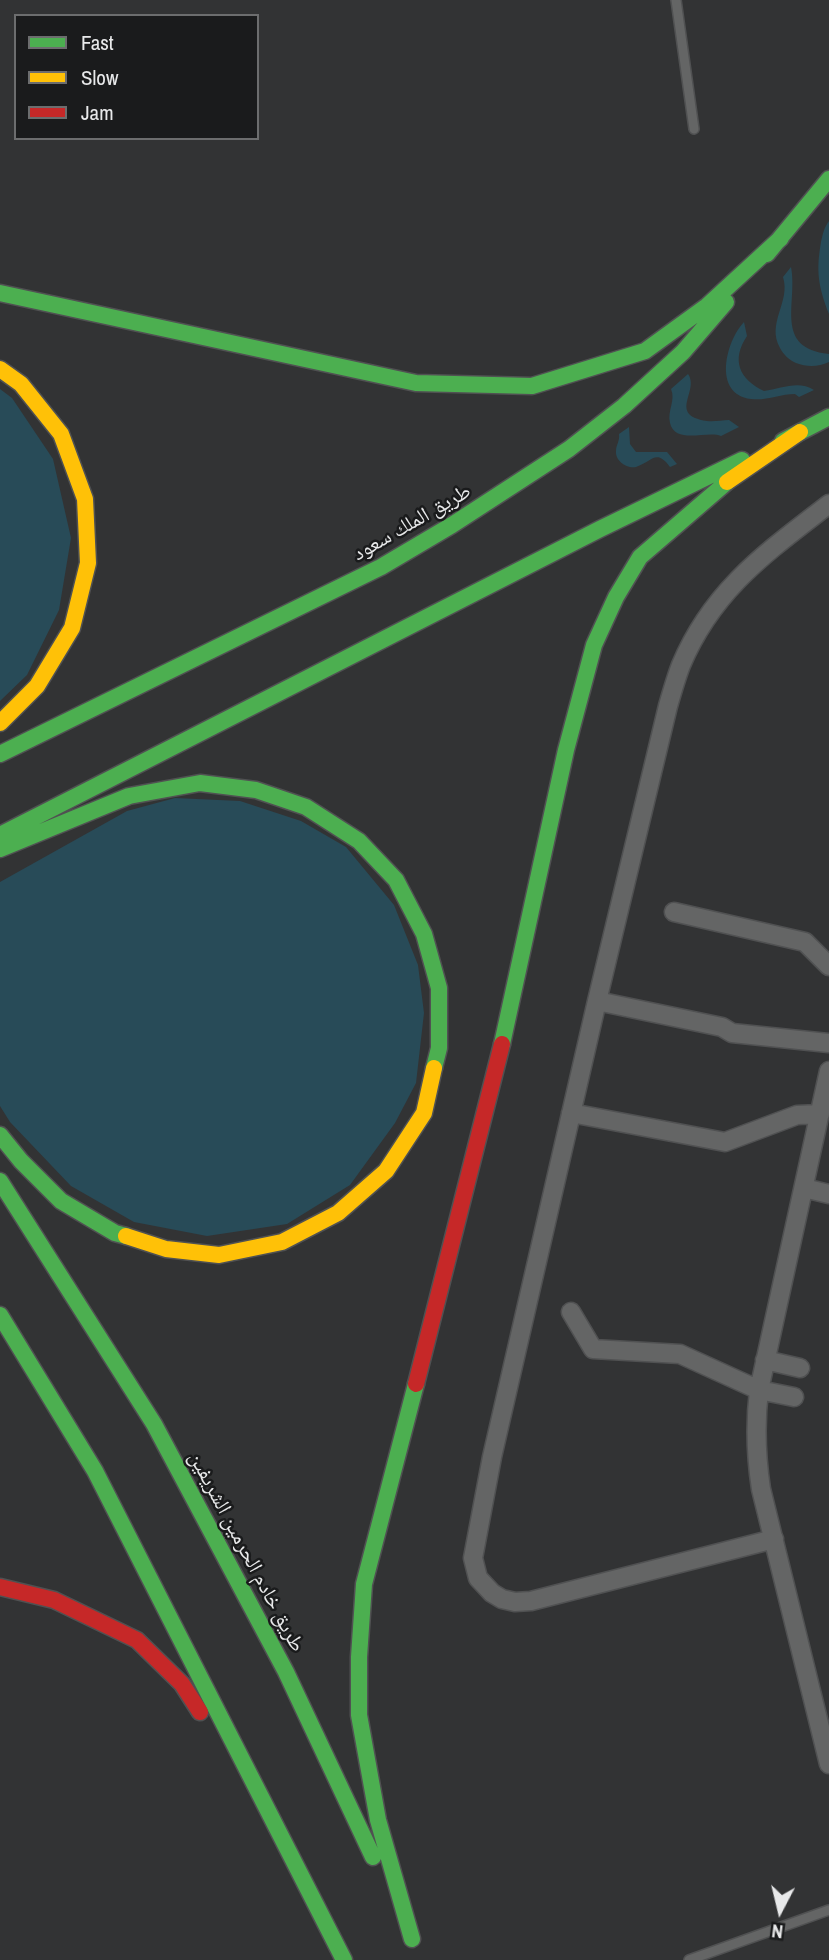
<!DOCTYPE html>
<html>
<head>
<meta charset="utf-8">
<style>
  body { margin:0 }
  #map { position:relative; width:829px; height:1960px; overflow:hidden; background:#323334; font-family:"Archivo Narrow",sans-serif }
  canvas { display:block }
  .legend { position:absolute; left:14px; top:14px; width:245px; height:126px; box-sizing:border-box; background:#1a1b1c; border:2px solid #6c6d6e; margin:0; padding:9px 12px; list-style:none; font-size:21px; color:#e8e9ea }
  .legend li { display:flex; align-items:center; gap:14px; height:35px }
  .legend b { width:35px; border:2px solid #6c6d6e }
  .north { position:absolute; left:745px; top:1876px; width:70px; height:70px; -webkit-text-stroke:5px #1a1b1c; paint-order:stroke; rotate:187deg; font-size:19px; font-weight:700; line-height:28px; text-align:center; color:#e8e9ea }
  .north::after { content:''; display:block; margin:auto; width:24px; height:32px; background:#e8e9ea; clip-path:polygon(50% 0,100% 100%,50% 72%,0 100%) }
</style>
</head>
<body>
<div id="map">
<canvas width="829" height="1960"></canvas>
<ul class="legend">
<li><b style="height:9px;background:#4caf50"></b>Fast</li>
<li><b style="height:9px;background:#ffc107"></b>Slow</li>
<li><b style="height:9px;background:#c62828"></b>Jam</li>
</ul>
<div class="north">N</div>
</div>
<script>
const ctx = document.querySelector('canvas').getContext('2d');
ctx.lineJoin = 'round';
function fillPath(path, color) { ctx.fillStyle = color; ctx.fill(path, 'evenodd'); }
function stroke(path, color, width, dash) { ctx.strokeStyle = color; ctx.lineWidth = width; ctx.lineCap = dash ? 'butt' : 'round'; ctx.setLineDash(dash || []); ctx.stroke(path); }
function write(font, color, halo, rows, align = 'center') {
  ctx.font = font + ' "Archivo Narrow","Noto Naskh Arabic",sans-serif'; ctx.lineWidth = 5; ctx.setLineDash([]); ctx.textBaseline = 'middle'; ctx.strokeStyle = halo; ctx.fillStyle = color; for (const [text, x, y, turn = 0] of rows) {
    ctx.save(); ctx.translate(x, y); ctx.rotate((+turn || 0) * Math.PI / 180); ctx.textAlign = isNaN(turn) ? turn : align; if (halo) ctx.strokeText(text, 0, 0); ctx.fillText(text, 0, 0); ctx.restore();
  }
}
fillPath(new Path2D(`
  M829,221V314C818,286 816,271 821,242C823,233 824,228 829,221Z
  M791,267C798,303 773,348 829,354V362C818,367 807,367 796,363C789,360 783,354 780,348C766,323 791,302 783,277Z
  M744,322L747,336C731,360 739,379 764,391C781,389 798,380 814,390L799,397L795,394C780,394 766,401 751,399C712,394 726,341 744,322Z
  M688,374C700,391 667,415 707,421C714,422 722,420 729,420L739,427L721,436C708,430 675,445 670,423C667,411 676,400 671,389Z
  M0,389L12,398L53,459L71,538L59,610L27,675L0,701Z
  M629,427L630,444L636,452H667L677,464L670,467C656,448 652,462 636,467C627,469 615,461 616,451C616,445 620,441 619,434Z
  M175,798L240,801L301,821L346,847L394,905L418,965L424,1013L416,1083L395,1123L350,1185L287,1224L207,1236L134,1222L71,1186L10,1122L0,1106V882L127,811Z`), '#284b58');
const lane = new Path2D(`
  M676,0L694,129
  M689,1960L829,1910`);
const street = new Path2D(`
  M674,912L805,942L829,966
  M597,1001L722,1027L732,1033L829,1043
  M829,1071L759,1390C755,1423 756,1456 761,1489L829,1764
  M571,1113L725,1142L797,1115L820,1114
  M804,1188L829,1194
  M571,1312L593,1349L680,1354L759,1390L794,1397
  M765,1360L800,1368
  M774,1539L531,1601L515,1602L502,1599L492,1593L478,1578L473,1558L492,1457L597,1001L668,706C672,692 676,678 681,665C713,589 767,552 829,504`);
const fast = new Path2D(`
  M767,254L829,179
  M0,293L416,383L532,386L645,351L707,306L781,238
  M783,441L829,417
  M0,754L381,567L452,525L569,449L624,406L683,352L726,302
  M0,835L600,529L742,460
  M0,849L129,796L200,783L256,790L306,807L359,841L396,880L424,934L439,988V1048L434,1068
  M502,1044L566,750L594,645L616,597L640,557L727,482
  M0,1135L21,1161L61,1201L115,1233L126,1236
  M0,1181L154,1424L286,1672L373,1857
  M0,1315L95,1471L344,1960
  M412,1939L378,1820L359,1715V1657L364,1584L416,1384`);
const slow = new Path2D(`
  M0,369L21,384L61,434L85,499L88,563L72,628L37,686L0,723
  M727,482L800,432
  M126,1236L166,1249L219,1255L282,1242L338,1213L386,1171L424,1113L434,1068`);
const jam = new Path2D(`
  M416,1384L502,1044
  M0,1587L54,1600L137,1640L182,1684L200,1712`);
stroke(lane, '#505152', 12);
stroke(street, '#505152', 21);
stroke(fast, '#505152', 19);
stroke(slow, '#505152', 19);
stroke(jam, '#505152', 19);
stroke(lane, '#646565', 9);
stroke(street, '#646565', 18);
stroke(fast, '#4caf50', 16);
stroke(slow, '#ffc107', 16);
stroke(jam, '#c62828', 16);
write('21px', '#e8e9ea', '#1a1b1c', [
  ["طريق الملك سعود",412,523,-30],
  ["طريق خادم الحرمين الشريفين",246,1552,62]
]);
</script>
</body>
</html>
